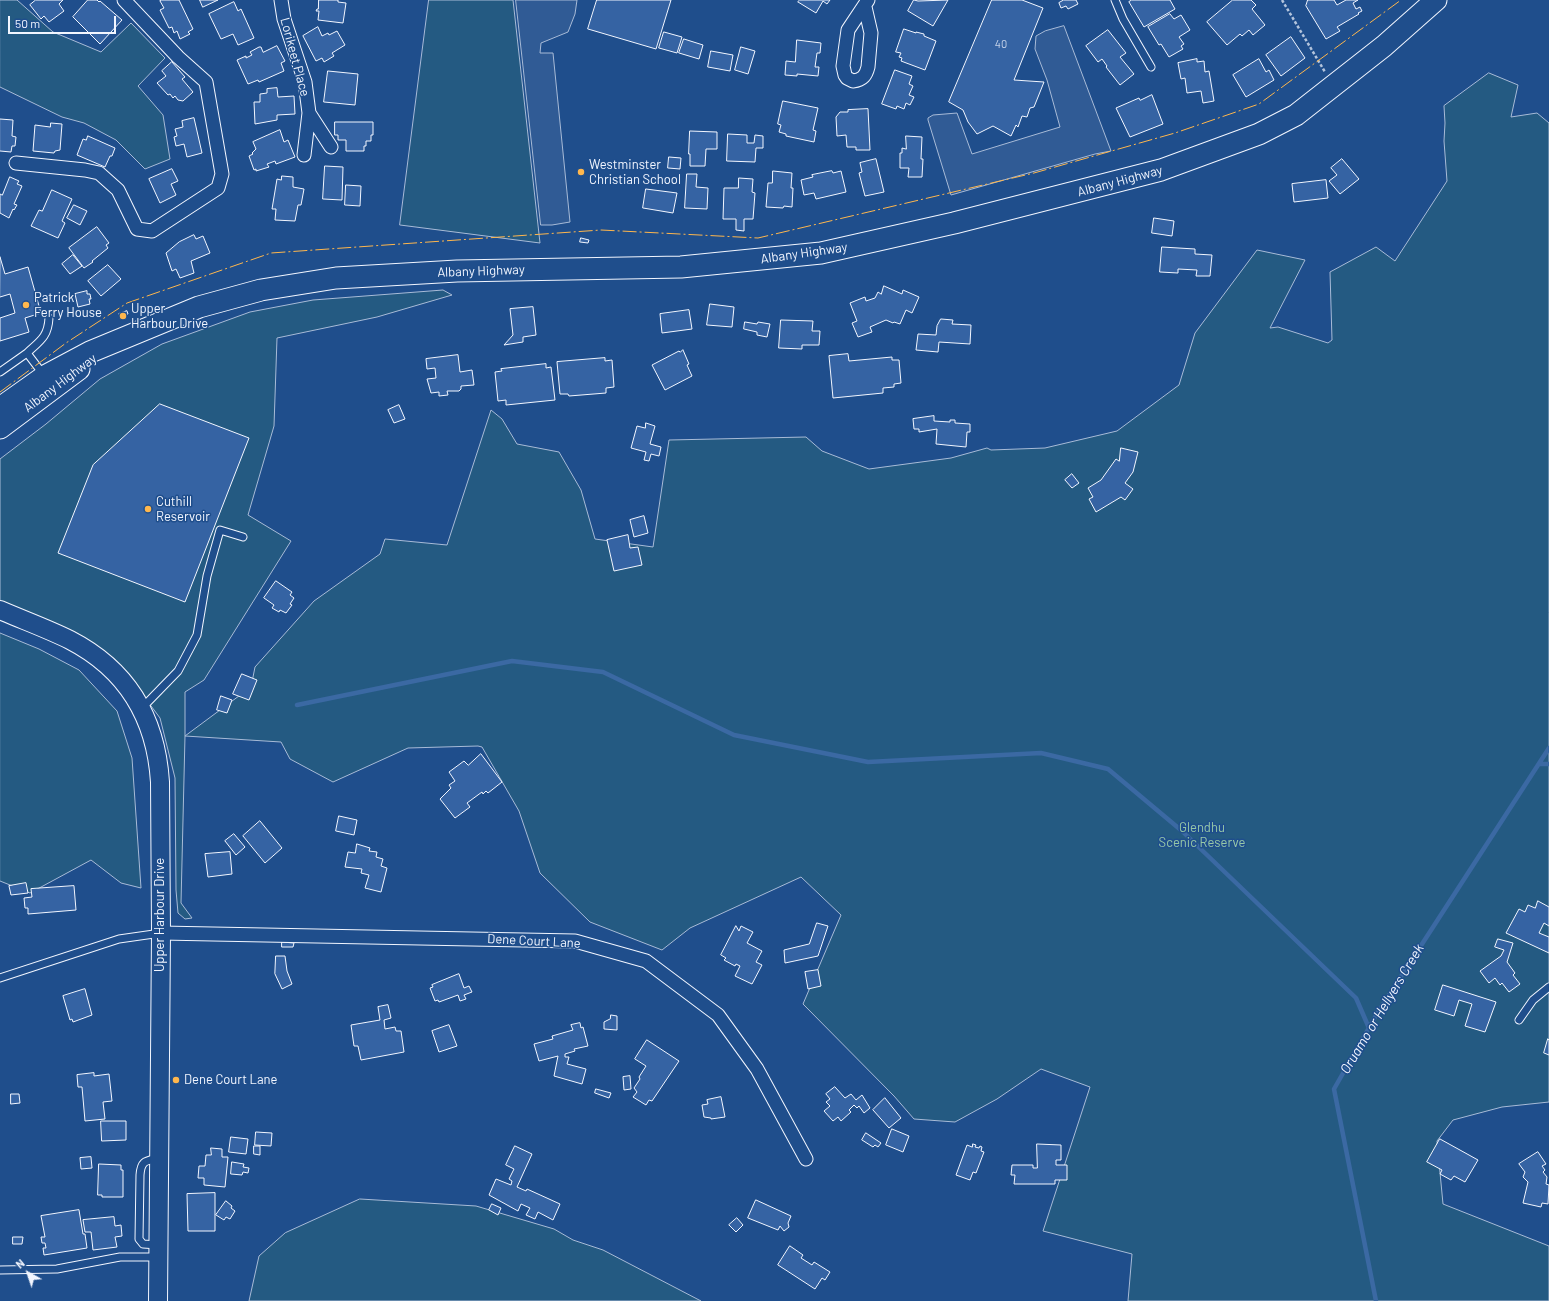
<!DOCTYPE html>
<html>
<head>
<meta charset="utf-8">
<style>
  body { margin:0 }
  #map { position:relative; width:1549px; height:1301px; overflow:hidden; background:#1f4e8c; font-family:Barlow,sans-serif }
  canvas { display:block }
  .north { position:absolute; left:8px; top:1253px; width:40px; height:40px; -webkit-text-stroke:3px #1f4e8c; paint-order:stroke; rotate:320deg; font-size:11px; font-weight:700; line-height:16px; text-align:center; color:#f2f6ff }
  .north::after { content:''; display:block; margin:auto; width:14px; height:18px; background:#f2f6ff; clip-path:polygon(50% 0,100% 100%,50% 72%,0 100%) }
  .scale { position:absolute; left:8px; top:16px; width:108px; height:18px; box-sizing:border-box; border:2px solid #f2f6ff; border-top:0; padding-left:5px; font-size:12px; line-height:14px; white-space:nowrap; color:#f2f6ff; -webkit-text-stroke:3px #1f4e8c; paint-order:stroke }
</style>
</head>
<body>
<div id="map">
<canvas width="1549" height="1301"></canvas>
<div class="north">N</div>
<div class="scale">50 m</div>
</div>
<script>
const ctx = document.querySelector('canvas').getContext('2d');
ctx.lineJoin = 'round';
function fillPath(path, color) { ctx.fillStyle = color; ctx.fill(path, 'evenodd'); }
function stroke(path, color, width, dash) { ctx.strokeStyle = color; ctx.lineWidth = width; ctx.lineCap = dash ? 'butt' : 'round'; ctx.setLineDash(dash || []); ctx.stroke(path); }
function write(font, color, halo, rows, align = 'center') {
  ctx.font = font + ' Barlow,sans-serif'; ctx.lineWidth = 3; ctx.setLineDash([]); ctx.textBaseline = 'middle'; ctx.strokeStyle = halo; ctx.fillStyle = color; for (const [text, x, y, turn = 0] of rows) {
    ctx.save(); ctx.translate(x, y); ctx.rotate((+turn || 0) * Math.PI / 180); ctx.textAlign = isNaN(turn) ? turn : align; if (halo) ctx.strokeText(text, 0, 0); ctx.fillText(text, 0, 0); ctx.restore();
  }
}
const green = new Path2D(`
  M0,0H17L53,32L101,52L131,23L165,58L138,86L163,115L170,159L145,169L116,140L84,123L62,117L0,87Z
  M429,0H513L540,243L400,225Z
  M1489,73L1518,85L1511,117L1537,113L1549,123V1102L1502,1107L1453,1120L1437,1141L1443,1204L1549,1246V1301H1128L1132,1254L1043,1231L1090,1087L1041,1069L997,1099L955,1122L914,1119L894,1096L803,1004L841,915L801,877L690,928L662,950L590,922L540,873L519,811L482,747L478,746L408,748L333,782L290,759L281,742L185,736L181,903L192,918L185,919L178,913L176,890L175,778L160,718L128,675L0,604V459L46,424L100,379L162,344L250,312L313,300L443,290L452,295L377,317L277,338L274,426L248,515L291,541L204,680L185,692V736L251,687L255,667L314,601L380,554L385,539L447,545L491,410L502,419L517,444L559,452L581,490L595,539L653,547L669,440L806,437L822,451L869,469L951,458L987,448L991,450L1045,448L1117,431L1179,385L1195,333L1257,250L1305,260L1270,328L1278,327L1328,343L1332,340L1330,272L1376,247L1395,261L1447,181L1444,141L1445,123L1444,106Z
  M0,633L39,649L79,670L117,711L132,758L141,888L121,883L91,860L30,893L0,881Z
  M360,1199L476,1206L554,1229L573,1240L603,1250L701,1301H249L259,1256L285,1233Z`);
fillPath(green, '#245a82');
stroke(green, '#a8bbd7', 1);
const parking = new Path2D(`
  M516,0H577L575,14L568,32L541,43L540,53H553L570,222L552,225H541Z
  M1064,26L1111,151L1095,154L951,195L928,120V118L933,115L957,113L972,154L1060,127L1047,80L1035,49L1036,36L1045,31Z`);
fillPath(parking, '#305b95');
stroke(parking, '#a8bbd7', 1);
stroke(new Path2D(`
  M297,705L512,661L603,672L734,735L868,762L1041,753L1108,769L1182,831L1356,998L1369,1028
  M1539,764H1549
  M1376,1301L1334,1089L1378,1012L1549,748`), '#3b69a3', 4.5);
const building = new Path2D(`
  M36,0H63L59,4L64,11L49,22L44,16L41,19L30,5Z
  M88,0H97L99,2L100,1L122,20L100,44L73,17Z
  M162,0H179L193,29L188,32L190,34L180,39L177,31L174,33L172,27L169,28L160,10L164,8L160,1Z
  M200,0H218L203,7Z
  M319,0H338V2L346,3L343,23L318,20L319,11H316L317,9H318Z
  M597,0H671L656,49L588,29Z
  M800,0H830L827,4L823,1L816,13L798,2Z
  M914,0L918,1L948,0L933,26L908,11Z
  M992,0H1022L1043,8L1014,80L1044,82L1034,107L1030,108L1027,117L1022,116L1018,127L1016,125L1011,136L993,126L977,134L968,122L963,110L949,102Z
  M1064,0H1076L1078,4L1068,9L1066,6L1061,8L1059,3Z
  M1132,0H1170L1175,9L1144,27L1129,2Z
  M1233,0H1251L1256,5L1252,9L1265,25L1253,35L1249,30L1242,36L1240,34L1227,45L1207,22Z
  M1308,0H1334L1337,5L1346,0H1358L1353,3L1356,9L1360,7L1362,11L1358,13L1359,14L1337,27L1340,31L1326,39L1306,6Z
  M234,2L238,11L241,9L254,38L238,45L233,34L221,39L209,14Z
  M1170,14L1174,19L1181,15L1190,30L1179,37L1184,44L1181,46L1183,49L1169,57L1161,44L1159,45L1148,27Z
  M318,27L322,36L328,33L329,35L337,31L345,45L332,53L334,56L324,62L322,58L316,61L303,36Z
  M904,29L916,33V32L924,34V36L936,41L925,70L901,61L902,58L899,57L901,53L896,52Z
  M1108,30L1126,53L1120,57L1134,74L1120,85L1106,67L1107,66L1102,59L1098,62L1086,46Z
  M664,32L682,37L677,53L659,48Z
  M1291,37L1305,58L1281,76L1266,55Z
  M684,39L703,45L699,59L679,53Z
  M797,40L821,43L820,53H817L815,67H819L818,76L797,74V76L785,75L786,61L795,62Z
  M277,46L285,61L281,63L284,71L259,82L258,80L248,84L237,60L246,56V58L252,55L250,52L259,47H261L263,52Z
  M741,47L755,51L748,74L735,70Z
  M711,51L733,55L730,71L708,67Z
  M1197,59V62L1204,61L1205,72L1209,71L1214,101L1203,103L1201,91L1187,93L1185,78L1181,79L1178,63Z
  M1259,59L1266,72L1269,70L1274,80L1246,97L1233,75Z
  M172,62L185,77L182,79L193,92L183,101L178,100L175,96L173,98L170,94L168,95L157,83L166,76L162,71Z
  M895,70L912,76L909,84L913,86L909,95L914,97L910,105L906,103L904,109L897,106L896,109L882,104Z
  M328,71L358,74L355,105L324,102Z
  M277,88L278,97L294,96L295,114L277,115V120L255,124L254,102H260V94L267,93V89Z
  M1152,95L1163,124L1130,137L1116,108L1139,98L1140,100Z
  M783,101L818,108L813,130L816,131L814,142L786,136V134L779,132L781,125L778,124Z
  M868,109L870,150H856V147H847L846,135L837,136L836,117L840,112H848V110Z
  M194,118L202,153L187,157L184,144L176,146L174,137L177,136L175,129L183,127L182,121Z
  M0,119L13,120L12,136L16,137L15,146H12L11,152L0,151Z
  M335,122H373V135H371V141H366V146H364V151H346V140H338V135H335Z
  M51,123L62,124L60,150L55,151L54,153L33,151L35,125L50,127Z
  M280,130L284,142L288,140L295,157L276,164L275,161L267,164L269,167L256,171V169L254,170L249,156L253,154L252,153L256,149L253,142Z
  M690,131L717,132V149H706L705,166H690V154H689Z
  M728,134L747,135V143H754L755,135L763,136V148H756L755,162L727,161Z
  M88,136L115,148L112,156H110L105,167L77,155L83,139L86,140Z
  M906,136L922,137L921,159H923L922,177H908L909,168H900V153H902V148L906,149Z
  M669,157L681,158L680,169L668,168Z
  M876,159L884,192L865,196L859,173L862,172L860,163Z
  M1342,159L1359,179L1340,194L1329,181L1337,175L1331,168Z
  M325,166L343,167L342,200L323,199Z
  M172,169L178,181L171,184L176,195L160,203L149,179Z
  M773,171L792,173L791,188H793L792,207L784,206L783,208L766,207L768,183H772Z
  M832,171L833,173L841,171L846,192L816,199L814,193L804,195L801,180L813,177L812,175Z
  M687,174H697L696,187L708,188L707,209L685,208Z
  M282,176L293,177V187L304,189L301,205H298L295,221L275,220L276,209H272L277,179L281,180Z
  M10,177L19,181L17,184L22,186L14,204L17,205L14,210L13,209L9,218L0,213V194L2,195Z
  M739,178L753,179L752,192L755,193L753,219H744V231L736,230V219H723L724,188H738Z
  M1326,180L1328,198L1294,202L1292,184Z
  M346,185L361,186L360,206L345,205Z
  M646,189L677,193L673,213L643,208Z
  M52,190L72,199L62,221L65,223L58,238L31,226L39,210L42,211Z
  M74,205L87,211L80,225L67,218Z
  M1154,218L1174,221L1172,236L1152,233Z
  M97,227L109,243L106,245L108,248L92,261L93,262L84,268L69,248Z
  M194,235L196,239L203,236L210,253L191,261L194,273L180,278L176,269L172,271L166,253L179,242Z
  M581,238L589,240L588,243L580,242Z
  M1162,247L1195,249V254L1212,255L1210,276H1196L1197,270L1178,269V273L1160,272Z
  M73,255L82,266L70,274L62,264Z
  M0,257L5,274L28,267L41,313L25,318L29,332L0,341V318L15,313L10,294L0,297Z
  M108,265L121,279L101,296L88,281Z
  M884,286L902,294L903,290L919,297L912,313L906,310L900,324L894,322L893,323L886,320L870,327L872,332L858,337L852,323L857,321L850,303L865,297L866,301L875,298L878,292L881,294Z
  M87,291V294H90L91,299H89L90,304L78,307L75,294Z
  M710,304L734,307L732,327L707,325Z
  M533,307L536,335L523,337V342L504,345L513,335L510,309Z
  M689,310L692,329L662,333L660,314Z
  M127,311L128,314L121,318L119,314Z
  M941,319L953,320L952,324L971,325L970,344L939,342L938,352L916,350L918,334L936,335L937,326Z
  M781,320L813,321L812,331H820L819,345H802V349L779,348Z
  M745,322L757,324L758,322L770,324L767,337L757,335V332L744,329Z
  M683,350L689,364L687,365L692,376L665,390L652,365L679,351L680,352Z
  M848,354L849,361L892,357V360H899L901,383L894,384V387L883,388V393L833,398L829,356Z
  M458,355L460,372L472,370L474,385L461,386V389L459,391H447L448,395L439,396V392L431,393L427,379L436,378L435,368L427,369L426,359Z
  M605,358V361L612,360L614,387L606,388V393L569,396L568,394H560L557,362Z
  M546,364V368L551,367L555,400L506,405V400L498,401L495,372L502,371L501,369Z
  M160,404L249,438L185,602L58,553L93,465Z
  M399,405L405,419L394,423L388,410Z
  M934,416V421L950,422V420H955V423L970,424V432H967L966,447L936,444L937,429L919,432V429H914L913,419Z
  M646,423L655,426L650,444L661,447L659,456L651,454L649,461L644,460L646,452L631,448L637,426L645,428Z
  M1121,448L1138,452L1133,472L1125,483L1133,489L1125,500L1121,497L1096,512L1089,499L1093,497L1088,488L1101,480L1116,459L1119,461Z
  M1072,474L1079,483L1072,488L1065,480Z
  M644,516L648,533L634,537L630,520Z
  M628,535L630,548L638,547L642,565L614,571L607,540Z
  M276,581L292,592L290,595L294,598L290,604L292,605L286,613L280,610L279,612L272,608L274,605L264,598Z
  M242,674L257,680L249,700L233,694Z
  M221,696L232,700L227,713L217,710Z
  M481,754L502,782L488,793L486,791L483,794L482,792L467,803L470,807L455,818L440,799L451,788L449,785L455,781L449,772L464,761L468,765Z
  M339,816L357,820L354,835L336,831Z
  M260,821L282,848L265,863L243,836Z
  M234,834L245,847L236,855L225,841Z
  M357,844L370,848L369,851L377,852L376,857L383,859L381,866L387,868L381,892L365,888L369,875L361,873L362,869L345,867L348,852L355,853Z
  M230,852L232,874L208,877L205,854Z
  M26,883L28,893L11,895L9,886Z
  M74,886L76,910L28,914V908H25L24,898L32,897L31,889Z
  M1538,901L1549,907V926L1544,923L1539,933L1549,937V953L1506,933L1519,909L1525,912L1528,905L1535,908Z
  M817,923L828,926L818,956L785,963L784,950L809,944Z
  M736,926L739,931L741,926L753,932L747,943L762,951L756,962L762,965L752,984L735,976L740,966L736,964L735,966L724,960L726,958L721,955Z
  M1498,939L1513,943L1507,962L1515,973L1513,975L1520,984L1509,992L1502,983L1500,985L1495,978L1489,983L1480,971L1501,956L1504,950L1495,947Z
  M282,942L294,943L293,947H282Z
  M276,956H285L287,971L292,984L282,989L275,974Z
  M818,970L821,986L808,989L805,972Z
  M459,974L464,988L469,986L472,992L464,995L466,999L460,1001L458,995L439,1002L438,1000L435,1001L430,988L433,987L432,985Z
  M1443,985L1496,1002L1485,1032L1465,1026L1472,1004L1459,1000L1454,1016L1435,1010Z
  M85,989L92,1015L73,1022L72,1019L70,1020L63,996Z
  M388,1005L391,1018L384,1020L385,1029L395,1027L396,1031H401L404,1052L361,1060L358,1046H354L351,1025L380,1020L378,1007Z
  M611,1015L617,1016V1030L604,1029V1022L610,1019Z
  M580,1023L581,1028L583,1027L588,1046L574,1049L575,1051L565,1054V1057H569L567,1064L586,1069L582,1084L554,1076L558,1056L539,1061L534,1044L553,1039L552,1036L573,1030L571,1025Z
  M449,1025L457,1046L439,1052L432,1031Z
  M1548,1039L1549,1040V1055L1544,1053Z
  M647,1040L679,1061L652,1101L649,1100L646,1105L633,1097L637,1092L634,1088L640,1079L639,1077L646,1066L635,1059Z
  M94,1073V1076L109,1074L112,1101L103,1102L105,1119L85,1121L82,1087H78L77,1075Z
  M630,1076L631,1089L624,1090L623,1077Z
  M835,1087L845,1098L851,1094L856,1100L862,1095L870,1108L864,1113L859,1106L857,1108L854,1105L849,1110L851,1112L841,1121L838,1117L833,1121L824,1111L830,1106L826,1102L830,1099L826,1094Z
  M596,1089L611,1093L609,1098L595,1093Z
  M11,1094H19L20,1103L11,1104Z
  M721,1097L725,1117L711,1119V1118L704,1117L702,1105L708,1104L707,1100Z
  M885,1098L901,1118L889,1128L873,1110Z
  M101,1121H126V1140L102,1141Z
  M892,1129L909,1136L903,1152L886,1145Z
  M256,1132L272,1133L271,1146L255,1145Z
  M866,1133L881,1143L878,1147L875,1145L873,1147L862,1140Z
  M231,1137L248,1139L246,1154L229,1152Z
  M1440,1139L1478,1160L1465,1182L1454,1176L1451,1180L1440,1174L1442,1170L1427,1162Z
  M973,1144L976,1145L975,1147L979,1148L980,1146L982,1147L981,1151L984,1152L976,1173L973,1172L970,1180L956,1175L967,1145L972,1147Z
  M1037,1144L1061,1145V1160H1056V1165H1067V1180H1055V1184H1014L1015,1175H1011L1012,1165H1033V1168H1037Z
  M254,1146H260V1155L254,1154Z
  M515,1146L532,1154L517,1187L526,1191L527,1189L560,1204L553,1220L538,1212L535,1219L526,1215L530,1208L521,1204L518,1211L489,1195L496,1179L511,1185L512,1181L509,1179L514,1169L506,1165Z
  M211,1148L222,1149V1157H228L225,1187L204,1185V1178H198L199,1166H205L206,1155H211Z
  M1538,1152L1546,1164L1542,1166L1545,1170L1543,1172L1547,1177L1546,1184L1549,1185L1548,1204L1542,1203L1541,1207L1523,1203L1528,1182L1523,1177L1525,1172L1519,1164Z
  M91,1157L92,1168L81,1169L80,1158Z
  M232,1162L244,1164L243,1167L249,1168L248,1173L243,1172L242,1175L231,1174Z
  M99,1164L121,1165V1170H123V1197H102V1195H98Z
  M215,1193V1231H188L187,1194Z
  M756,1200L791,1216L788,1223L789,1227L784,1231L780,1226L778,1230L748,1218Z
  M226,1201L232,1206L231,1208L235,1211L230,1219L226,1217L224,1220L216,1215Z
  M492,1204L501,1208L498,1215L489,1210Z
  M79,1210L83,1234H85L87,1248L44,1255L43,1248H46L45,1243H42L41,1237H45L41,1216Z
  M114,1217L115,1226L121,1225L122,1236L115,1237L117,1247L93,1250L91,1232H85L83,1220Z
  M737,1218L743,1225L736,1232L729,1225Z
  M13,1237H23L22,1244H13Z
  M790,1246L803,1255L801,1258L812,1265L814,1262L830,1272L825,1280L822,1278L815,1289L778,1265Z`);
fillPath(building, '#3563a3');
stroke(building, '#f2f6ff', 1);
const service = new Path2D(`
  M1115,0L1123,19L1151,67
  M27,353C40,341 48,337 49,318
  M0,372L27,353L43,374
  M142,708L178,671L197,635L207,576L220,530L243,537
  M0,978L119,939L161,933
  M1519,1020L1533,1000L1549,987
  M158,1245L143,1244L139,1239L140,1175C141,1160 146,1161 159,1158
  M0,1270L57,1269L120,1257H159`);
const minor = new Path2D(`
  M281,0L284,19L305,82L309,113L304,155
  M865,7L871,33L868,67C866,75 863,80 853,81L847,78L845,75L843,66L848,30L868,0
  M309,113L331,147
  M16,163L85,170L99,173L118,190L137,229L152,231L218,188L222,174L206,82L178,57L124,0
  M161,933L575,941L646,961L718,1015L757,1069L806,1159`);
const secondary = new Path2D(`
  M0,610C23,620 48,629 70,640C128,670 156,719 160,782L161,933L158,1301`);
const primary = new Path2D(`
  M0,408L45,376L90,352L199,307L261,290L336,278L457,271L681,267L821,253L954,223L1161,170L1259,134L1296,115L1384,46L1436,0
  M0,428L79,369`);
stroke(service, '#f2f6ff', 9);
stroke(minor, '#f2f6ff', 15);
stroke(secondary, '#f2f6ff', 20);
stroke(primary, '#f2f6ff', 23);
stroke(new Path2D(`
  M1282,0L1325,72`), '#b3c4dc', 2.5, [3, 2]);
stroke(service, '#1f4e8c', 7);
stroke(minor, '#1f4e8c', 13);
stroke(secondary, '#1f4e8c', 18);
stroke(primary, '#1f4e8c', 21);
stroke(new Path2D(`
  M0,392L66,343L127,303L271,253L601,230L758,238L1034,173L1175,133L1259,104L1401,0`), '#ffb74d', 1, [14, 3, 2, 3]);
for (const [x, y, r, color] of [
  [581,172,4,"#ffb74d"],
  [26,305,4,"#ffb74d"],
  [123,316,4,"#ffb74d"],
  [148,509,4,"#ffb74d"],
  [176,1080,4,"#ffb74d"]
]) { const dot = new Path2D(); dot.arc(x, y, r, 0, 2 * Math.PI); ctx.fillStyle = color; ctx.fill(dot); stroke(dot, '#1f4e8c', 1.5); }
write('11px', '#c3d1e8', null, [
  ["40",1001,44]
]);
write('13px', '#f2f6ff', '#1f4e8c', [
  ["Lorikeet Place",295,57,75],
  ["Albany Highway",1120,181,-15],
  ["Albany Highway",804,253,-8],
  ["Albany Highway",481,271,-2],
  ["Albany Highway",60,383,-37],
  ["Upper Harbour Drive",160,915,-90],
  ["Dene Court Lane",534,941,3]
]);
write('13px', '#f2f6ff', '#1f4e8c', [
  ["Westminster",589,165],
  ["Christian School",589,180],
  ["Patrick",34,298],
  ["Ferry House",34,313],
  ["Upper",131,309],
  ["Harbour Drive",131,324],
  ["Cuthill",156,502],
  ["Reservoir",156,517],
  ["Dene Court Lane",184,1080]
], 'left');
write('13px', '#97c8a6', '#1f4e8c', [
  ["Glendhu",1202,828],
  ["Scenic Reserve",1202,843]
]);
write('italic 14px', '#f2f6ff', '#1f4e8c', [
  ["Oruamo or Hellyers Creek",1382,1009,-59]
]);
</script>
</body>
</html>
